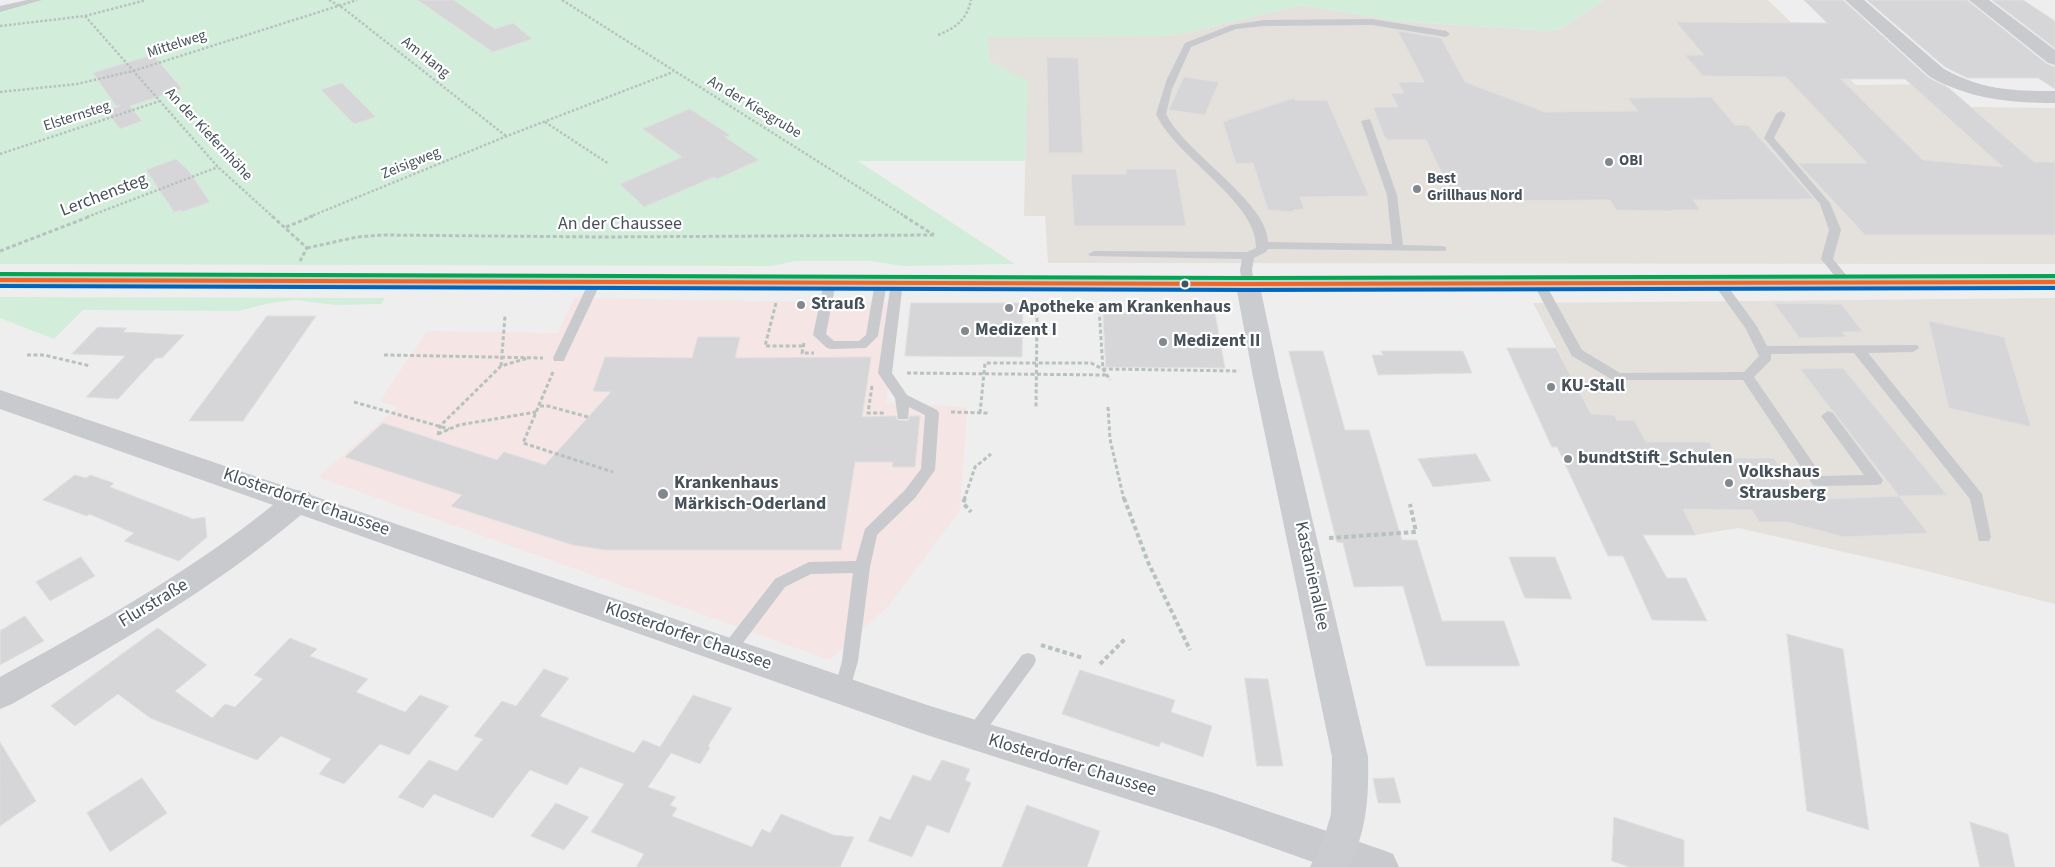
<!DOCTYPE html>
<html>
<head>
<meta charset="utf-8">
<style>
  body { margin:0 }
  canvas { display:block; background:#efeeee }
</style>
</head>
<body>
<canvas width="2055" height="867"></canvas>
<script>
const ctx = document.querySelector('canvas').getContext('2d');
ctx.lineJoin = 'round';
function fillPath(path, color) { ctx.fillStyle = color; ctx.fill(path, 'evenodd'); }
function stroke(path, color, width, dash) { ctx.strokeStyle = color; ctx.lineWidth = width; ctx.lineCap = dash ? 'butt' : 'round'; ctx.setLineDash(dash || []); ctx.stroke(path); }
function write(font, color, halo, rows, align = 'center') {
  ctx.font = font + ' "Source Sans 3",sans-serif'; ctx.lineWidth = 4.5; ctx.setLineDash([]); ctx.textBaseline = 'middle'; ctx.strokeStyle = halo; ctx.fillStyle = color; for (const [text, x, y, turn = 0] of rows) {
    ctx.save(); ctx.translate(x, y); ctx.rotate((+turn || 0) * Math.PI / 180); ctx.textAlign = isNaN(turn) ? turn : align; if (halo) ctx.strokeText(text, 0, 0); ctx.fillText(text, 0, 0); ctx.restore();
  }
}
fillPath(new Path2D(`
  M1604,0H1768L1856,85L1944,84L1971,107L2055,108V264L1048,263L1045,216H1024L1027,82L989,61L987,37L1160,36L1182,34L1301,5L1398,21L1550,31L1560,29Z
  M2055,298V604L1915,568L1738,528L1696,535H1643L1591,414L1533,303Z`), '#e4e1dc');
fillPath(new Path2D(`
  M574,298L901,303L886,403L967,407L960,510L889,605L830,660L318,477L397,407L380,401L427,331L558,333Z`), '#f5e5e5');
fillPath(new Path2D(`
  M39,0H1604L1560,29L1550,31L1398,21L1301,5L1182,34L1160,36L988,37L989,61L1028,81L1025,161H858L1015,264L904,266L870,261H795L772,266L0,264V9Z
  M0,297L385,298L381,304L335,305L296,300L271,303L238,311L83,310L54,339L0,318Z`), '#d3eddb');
const building = new Path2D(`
  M418,0H454L495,29L513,23L532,39L493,52Z
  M1804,0H1843L1929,78L1949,88L2034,162H2055V235H1865L1798,163H1867L1786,77L1703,76L1685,55H1704L1676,22L1827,23ZM1841,79H1905L2003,167L1923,160Z
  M1867,0H1967L2047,64L2055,67V89L2038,78H1967L1945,67Z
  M1992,0H2023L2055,21V48Z
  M1398,31L1441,38L1465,82L1545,112L1638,111L1628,98L1711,97L1735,125H1748L1814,199L1693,200L1700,210H1672L1673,211L1616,210L1610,200L1455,201L1426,140H1388L1384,136L1373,107H1398L1391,93H1404L1398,82H1424Z
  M153,55L182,89L130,106L142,121L120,129L106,111L120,106H116L93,73Z
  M1047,57L1078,58L1083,153H1049Z
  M1184,77L1219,82L1205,115L1169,110Z
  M342,83L376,117L354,124L321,90Z
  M1294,98L1295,100H1327L1369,196L1300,197L1304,209L1294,210L1293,212L1268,210L1253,163L1236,164L1223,122Z
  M690,109L730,135L725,137L759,160L717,179L714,177L644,207L620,184L682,157L643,129Z
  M176,159L188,170L210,202L182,212L181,210L174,212L146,170Z
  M1126,169H1176L1186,226H1074L1071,174H1126Z
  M911,303H1023L1022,357L905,356Z
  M1774,303L1841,304L1863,332H1842L1847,337L1800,338Z
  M1103,312L1215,313L1225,368L1106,367Z
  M267,316H316L243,421H189Z
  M1929,321L2004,337L2031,427L1949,408Z
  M98,327L127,328L123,332L184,335L162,358H156L118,399L86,397L125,356L72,354Z
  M698,337H740L735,358L871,357L862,417L896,416L897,420L908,421L910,416H920L915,467H892L893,462H855L841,550H606L573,545L451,506L462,495L345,457L383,423L497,460L504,452L545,465L611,392L593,391L605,357L692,358Z
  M1507,348H1556L1591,414L1614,415L1617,420H1634L1646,442H1709L1718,458H1774L1801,500L1899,496L1800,369L1843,368L1947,495L1899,496L1928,533L1844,537L1787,522H1759L1752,510L1683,509L1696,535H1643L1667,578H1686L1707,621L1652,620L1623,556H1608L1557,447H1552Z
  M1289,351H1323L1345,430H1369L1402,540H1417L1442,621H1504L1520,666H1426L1403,586L1354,587L1343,543L1337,542Z
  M1381,351H1463L1472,373L1378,375L1372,355H1383Z
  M1476,454L1491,481L1433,487L1418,459Z
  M75,475L86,478L90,475L114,483L110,487L193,519L205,517L207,537L179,561L124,541L134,533L129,531L89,514L87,516L43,500Z
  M81,557L95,576L50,601L36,582Z
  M1509,557H1555L1572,599L1525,598Z
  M25,616L44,641L0,665V631Z
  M158,628L207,665L175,691L212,718L225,704L235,707L263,679L254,675L290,638L317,649L310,656L368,679L356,692L405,712L420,695L449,706L409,755L380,744L344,784L319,774L331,759L281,736L257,760L150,718L118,694L75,726L51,706Z
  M1787,634L1843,649L1869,830L1807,811Z
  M544,669L569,678L540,716L634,753L643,740L660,747L693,695L732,708L708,746L710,748L700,764L671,753L648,787L676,797L670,805L677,808L672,816L752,847L762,829L770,833L781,814L834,835L854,837L840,867H636L644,854L591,832L624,784L580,767L567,785L530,770L493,818L434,794L423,808L398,797L429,760L457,771L483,739L474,736L502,701L516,706Z
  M1080,670L1175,700L1171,712L1212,726L1203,757L1161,742L1159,747L1062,714Z
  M1245,678L1268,679L1283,766H1257Z
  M0,742L36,801L0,826Z
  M942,760L970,769L965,780L971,783L949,833L927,825L912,857L868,841L880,816L890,820L913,775L930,781Z
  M142,778L167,813L110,852L87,813Z
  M1394,778L1401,803H1378L1373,779Z
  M556,803L589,817L564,850L531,836Z
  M1027,805L1100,831L1087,867H1002Z
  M1614,817L1684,840V867H1629L1612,861Z
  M1970,822L2008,834L2015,867H1980Z`);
fillPath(building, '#d6d6d8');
stroke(building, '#e0e0e1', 1);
stroke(new Path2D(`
  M329,0L343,8L506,136
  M562,0L906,217
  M85,16L218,167L273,217
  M0,26L85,16L146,0
  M938,35C956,28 967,19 971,0
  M0,92L77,84L133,71L357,0
  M545,122L609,164
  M0,154L160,101
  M87,217L218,167
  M309,217L507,136L673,72`), '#b7c2be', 2.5, [2.5, 2]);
stroke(new Path2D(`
  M272,216L307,248L300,261
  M904,216L934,235
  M286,227L313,216
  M307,248L357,237L382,235L603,237L934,235
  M0,251L91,216
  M1030,301V310L1037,318L1036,407
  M776,303L765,346H804
  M1109,304L1099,308L1103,369L1110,380
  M804,343L802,353H814
  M27,355H44L90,366
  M384,355L543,358
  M501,366L505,316
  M553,372L523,443L613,472
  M907,373L1107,375
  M872,386L868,413H884
  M354,402L449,429
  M540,406H548L588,417
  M1108,407L1110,439L1124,500
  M951,412L988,413
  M980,413L985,363H1091L1103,369L1239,371
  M438,434L459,425L536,412
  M438,435L440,426L501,366L528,358
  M964,500L975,467L991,454`), '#b7c2be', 3, [4, 2.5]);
stroke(new Path2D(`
  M965,498L963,503L971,512
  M1124,498L1148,562L1190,650
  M1329,538L1416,532L1410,504
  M1041,645L1083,658
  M1100,664L1125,639`), '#b7c2be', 4, [4.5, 3]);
fillPath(new Path2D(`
  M27,0H42L0,12V6Z
  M1372,19L1446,31L1450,34L1446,37L1372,25L1264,26L1236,29L1191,47L1172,89L1166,114C1184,152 1268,202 1268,242L1392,244L1387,195L1361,121L1370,119L1397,195L1403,245L1442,246L1446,247V251L1268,249L1266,252L1254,258L1252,270L1254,284L1248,288L1242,284L1240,270L1242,259L1090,256L1088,254L1094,251L1247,252L1256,248C1258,202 1176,158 1156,114L1167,79L1185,43L1231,25L1264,20Z
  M1781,111L1786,114L1774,138L1830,203L1841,230L1833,259L1852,282L1850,285H1842L1821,259L1829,230L1820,204L1764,138L1776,114Z
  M595,278L601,282L565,358L564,361H554L553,358L589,282Z
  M830,278L836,282L826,334L834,341H859L866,335L875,282L881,278L887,282L878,336L866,348L831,349L827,348L813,335L824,282Z
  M897,278L903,282L892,373L907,395L937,410L939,413L935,470L915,498L877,535L870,567L858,661L848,696L842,698L836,696L834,691L842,661L853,573L811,574L785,587L733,656L727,658L721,656L719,651L775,579L809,562L856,561L865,529L905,490L921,469L925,415L909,407L908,419H898L895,398L878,373L891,282Z
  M1539,279L1545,283L1582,350L1620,373L1744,372L1759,356L1746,329L1713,283L1719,279L1723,280L1756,325L1767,346L1917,345L1919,348L1913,352L1868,353L1982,494L1991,537L1989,541H1979L1970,499L1854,353L1771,354V360L1754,377L1822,476L1864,475L1821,416L1828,411L1833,413L1883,480L1881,484L1876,485L1818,486L1813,485L1743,380H1613L1572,356L1533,283Z
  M1028,653L1034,655L1036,660L1034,665L979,740L973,743L967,740L964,735L967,730L1022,655Z`), '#c8cacd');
fillPath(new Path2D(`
  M1845,0H1864L1944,69C1982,90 2012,91 2055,91V103C2010,103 1970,99 1930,77Z
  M1969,0H1989L2055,50V65L2048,63Z
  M0,390L296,490L309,492L311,495L927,705L1214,793L1380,849L1393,854L1399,867H1327L1214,827L927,735L301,515C212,590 112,647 12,704L0,709V677C94,625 189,573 273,505L0,409Z`), '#c8cacd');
fillPath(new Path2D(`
  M0,273L1248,277L2055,275V289L1261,291L1279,377L1368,757C1369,797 1367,830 1349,867H1310L1324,838L1331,814L1332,757L1253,377L1237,291L0,287Z`), '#cacccf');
stroke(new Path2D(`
  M0,280L1248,284L2055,282`), '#f26522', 4);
stroke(new Path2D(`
  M0,286L1248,290L2055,288`), '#0065bd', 4);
stroke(new Path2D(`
  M0,274L1248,278L2055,276`), '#00a651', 4);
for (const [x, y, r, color] of [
  [1609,162,5,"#81888e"],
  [1417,189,5,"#81888e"],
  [1185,284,4.5,"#46515a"],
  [801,305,5,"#81888e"],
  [1009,308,5,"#81888e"],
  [965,331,5,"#81888e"],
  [1163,342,5,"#81888e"],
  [1551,387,5,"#81888e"],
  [1568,459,5,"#81888e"],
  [1729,483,5,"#81888e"],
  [663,494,6,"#81888e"]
]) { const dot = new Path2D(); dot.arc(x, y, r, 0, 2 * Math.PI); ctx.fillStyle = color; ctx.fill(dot); stroke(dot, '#fff', 2); }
write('15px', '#46515a', '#fff', [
  ["Mittelweg",177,45,-18],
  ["Am Hang",425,58,38],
  ["An der Kiesgrube",754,108,31],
  ["Elsternsteg",77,117,-18],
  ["An der Kiefernhöhe",208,135,47],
  ["Zeisigweg",411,164,-22]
]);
write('bold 15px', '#46515a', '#fff', [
  ["OBI",1619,162],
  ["Best",1427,180],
  ["Grillhaus Nord",1427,197]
], 'left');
write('18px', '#46515a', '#fff', [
  ["Lerchensteg",104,196,-21],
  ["An der Chaussee",620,225],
  ["Klosterdorfer Chaussee",306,503,19],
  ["Kastanienallee",1311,576,78],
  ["Flurstraße",154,604,-31],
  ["Klosterdorfer Chaussee",688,637,19],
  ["Klosterdorfer Chaussee",1072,766,17]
]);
write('bold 18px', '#46515a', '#fff', [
  ["Strauß",811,305],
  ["Apotheke am Krankenhaus",1019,308],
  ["Medizent I",975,331],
  ["Medizent II",1173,342],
  ["KU-Stall",1561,387],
  ["bundtStift_Schulen",1578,459],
  ["Volkshaus",1739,473],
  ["Strausberg",1739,494],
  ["Krankenhaus",674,484],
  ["Märkisch-Oderland",674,505]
], 'left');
</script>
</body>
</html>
